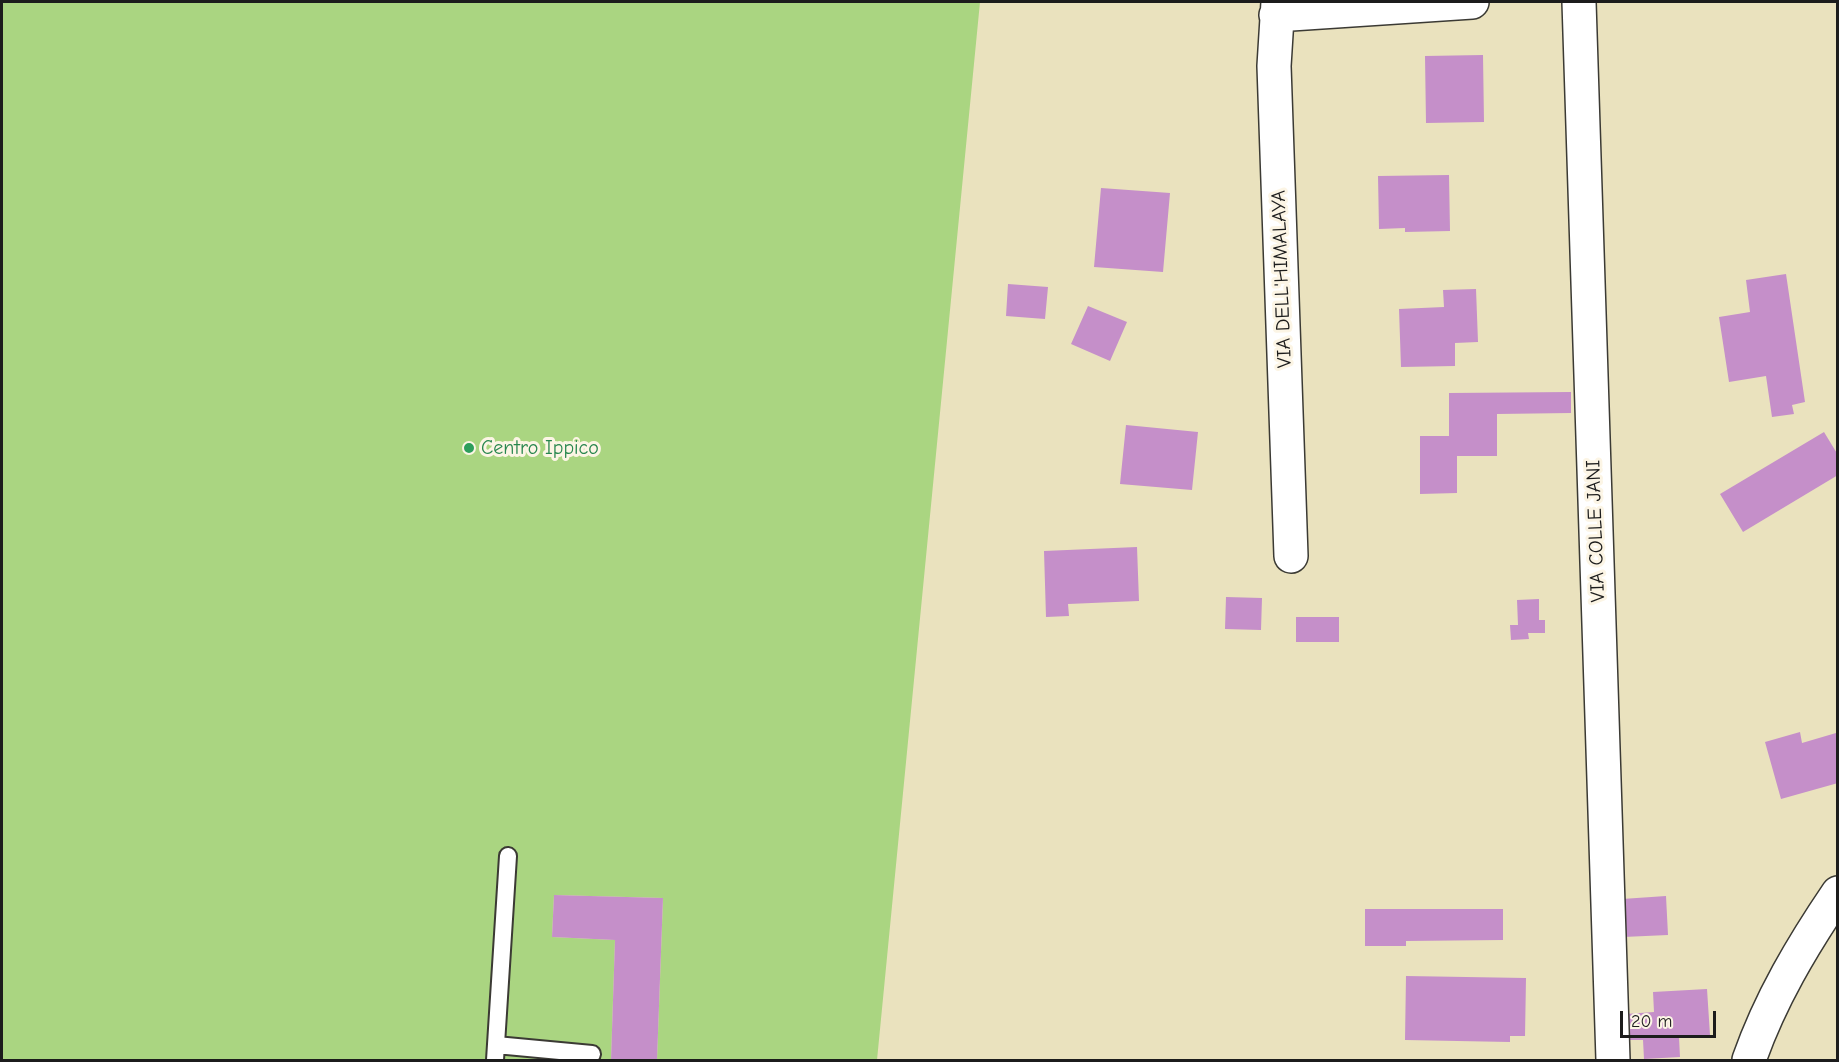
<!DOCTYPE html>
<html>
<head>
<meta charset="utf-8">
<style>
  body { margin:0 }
  #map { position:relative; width:1839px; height:1062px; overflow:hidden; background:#eae2be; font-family:"Comic Neue",sans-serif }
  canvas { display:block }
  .frame { position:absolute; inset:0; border:3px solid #1c1c1c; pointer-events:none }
  .scale { position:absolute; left:1620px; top:1011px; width:96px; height:27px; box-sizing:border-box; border:3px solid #1c1c1c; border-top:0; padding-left:8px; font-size:18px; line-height:21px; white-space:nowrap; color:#1c1c1c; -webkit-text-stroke:4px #fcf5e5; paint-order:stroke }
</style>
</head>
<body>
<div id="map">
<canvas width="1839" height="1062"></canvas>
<div class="frame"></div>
<div class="scale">20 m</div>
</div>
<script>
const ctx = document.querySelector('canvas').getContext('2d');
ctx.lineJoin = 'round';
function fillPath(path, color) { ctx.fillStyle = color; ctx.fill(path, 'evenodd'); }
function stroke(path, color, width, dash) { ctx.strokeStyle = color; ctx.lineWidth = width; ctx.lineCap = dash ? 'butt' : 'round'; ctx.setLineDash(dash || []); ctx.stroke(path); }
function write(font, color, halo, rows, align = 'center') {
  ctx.font = font + ' "Comic Neue",sans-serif'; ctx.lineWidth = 6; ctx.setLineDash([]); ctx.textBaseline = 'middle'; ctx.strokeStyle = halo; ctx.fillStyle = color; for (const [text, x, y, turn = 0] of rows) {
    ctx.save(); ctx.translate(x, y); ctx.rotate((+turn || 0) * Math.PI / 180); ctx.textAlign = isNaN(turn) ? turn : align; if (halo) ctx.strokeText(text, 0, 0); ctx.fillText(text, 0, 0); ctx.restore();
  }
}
fillPath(new Path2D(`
  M2,2H980L877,1060H657L663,898L554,895L552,937L615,940L611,1060H2Z`), '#aad581');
fillPath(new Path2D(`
  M1483,55L1484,122L1426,123L1425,56Z
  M1449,175L1450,231L1405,232V228L1379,229L1378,176Z
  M1101,188L1170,193L1163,272L1094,267Z
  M1786,274L1805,402L1792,405L1794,414L1772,417L1766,376L1729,382L1719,317L1750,312L1746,280Z
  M1008,284L1048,287L1045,319L1006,316Z
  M1476,289L1478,342L1455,343V366L1401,367L1399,309L1444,307L1443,290Z
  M1088,306L1127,322L1110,361L1071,344Z
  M1571,392V413L1497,414V456H1457V493L1420,494V436H1449V393Z
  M1126,425L1198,432L1192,490L1120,484Z
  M1824,432L1838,455V475L1743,532L1720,494Z
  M1137,547L1139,601L1068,604L1069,616L1046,617L1044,551Z
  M1226,597L1262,598L1261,630L1225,629Z
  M1539,599V620H1545V633H1528L1529,639L1511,640L1510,625H1518L1517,600Z
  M1296,617H1339V642H1296Z
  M1800,732L1802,743L1836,733L1838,740V783L1781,799L1765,742Z
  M554,895L663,898L657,1060H611L615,940L552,937Z
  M1666,896L1668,935L1623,937L1622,899Z
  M1365,909H1503V940L1406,941V946H1365Z
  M1406,976L1526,978L1525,1036H1510V1042L1405,1040Z
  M1707,989L1710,1035L1679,1037L1680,1057L1644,1059L1643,1040H1627L1626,1014L1654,1012L1653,992Z`), '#c58fc9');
const service = new Path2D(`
  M496,1045L592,1054
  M495,1060L508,856`);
const minor = new Path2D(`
  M1278,2L1274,66L1291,556
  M1579,2L1613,1060
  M1276,15L1472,2
  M1749,1060C1770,1000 1802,946 1838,893`);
stroke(service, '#3b3a34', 20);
stroke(minor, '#3b3a34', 36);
stroke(service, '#fff', 16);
stroke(minor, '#fff', 33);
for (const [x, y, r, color] of [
  [469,448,6,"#2e9e5b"]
]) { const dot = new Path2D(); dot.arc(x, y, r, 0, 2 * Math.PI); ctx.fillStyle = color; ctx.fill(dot); stroke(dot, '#fcf5e5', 2); }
write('20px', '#1c1c1c', '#fcf5e5', [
  ["VIA DELL'HIMALAYA",1282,279,-92],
  ["VIA COLLE JANI",1596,531,-92]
]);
write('20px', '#27864d', '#fcf5e5', [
  ["Centro Ippico",481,448]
], 'left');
</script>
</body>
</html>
